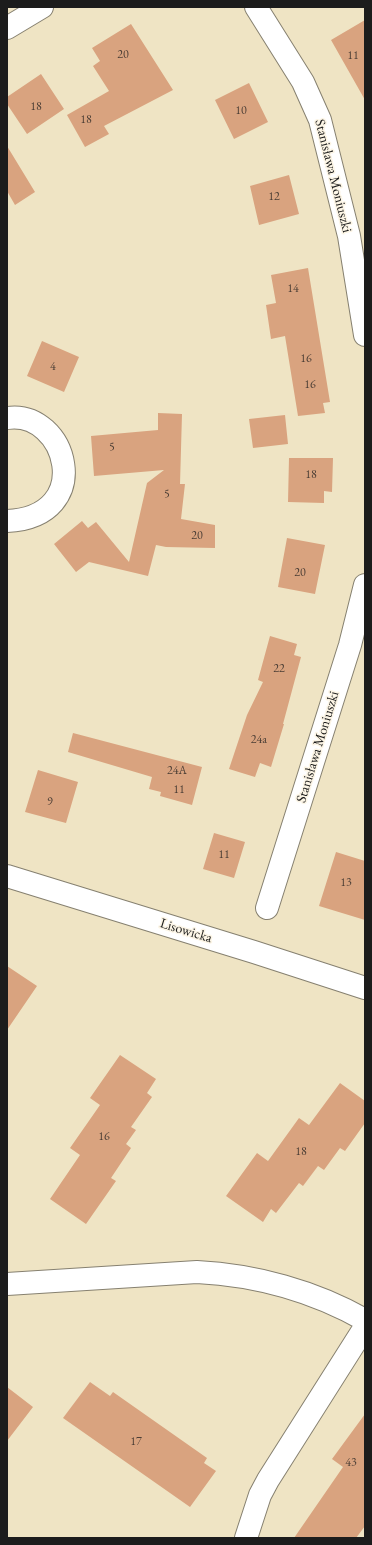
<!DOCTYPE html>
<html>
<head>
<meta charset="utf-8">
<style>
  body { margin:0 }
  #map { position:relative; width:372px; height:1545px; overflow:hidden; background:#efe4c4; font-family:"EB Garamond",serif }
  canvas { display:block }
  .frame { position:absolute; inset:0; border:8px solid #1c1c1c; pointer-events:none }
</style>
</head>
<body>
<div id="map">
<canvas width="372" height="1545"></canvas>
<div class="frame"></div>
</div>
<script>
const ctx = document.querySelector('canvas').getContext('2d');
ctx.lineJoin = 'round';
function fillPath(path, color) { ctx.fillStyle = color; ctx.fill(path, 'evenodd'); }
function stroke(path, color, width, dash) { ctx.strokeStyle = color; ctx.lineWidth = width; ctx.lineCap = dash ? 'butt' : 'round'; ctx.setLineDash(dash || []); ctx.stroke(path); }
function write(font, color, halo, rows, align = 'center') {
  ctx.font = font + ' "EB Garamond",serif'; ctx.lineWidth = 3; ctx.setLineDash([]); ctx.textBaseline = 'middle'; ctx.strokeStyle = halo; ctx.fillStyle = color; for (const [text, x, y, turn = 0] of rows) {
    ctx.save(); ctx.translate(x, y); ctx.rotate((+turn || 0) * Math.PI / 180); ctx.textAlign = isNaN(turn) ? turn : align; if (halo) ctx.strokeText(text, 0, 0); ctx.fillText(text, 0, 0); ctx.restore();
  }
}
fillPath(new Path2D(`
  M365,20V100L331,40Z
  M131,24L173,90L104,126L109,134L85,147L67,115L109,91L93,66L100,61L92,48Z
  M41,74L64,109L27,134L7,104V97Z
  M249,83L268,122L234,139L215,100Z
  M7,146L35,192L15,205L7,191Z
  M289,175L299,214L259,225L250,186Z
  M308,268L330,402L323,403L325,413L298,416L285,336L271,339L266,305L276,303L271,275Z
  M42,341L79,357L64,392L27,376Z
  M158,413L182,414L180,484H185L181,519L215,525V548L166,547L156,545L148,576L89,562L76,572L54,544L82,521L88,528L96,522L129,562L147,483L164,470L94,476L91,436L158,430Z
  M285,415L288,444L253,448L249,419Z
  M289,458H333L332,492L324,491V503L288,502Z
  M287,538L325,545L315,594L278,587Z
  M270,636L297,644L294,655L301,657L283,724H284L271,767L260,763L255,777L229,769L247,715L263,682L258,680Z
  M73,733L202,767L192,805L160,796L161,792L149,789L152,777L68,752Z
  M38,770L78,782L66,823L25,812Z
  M214,833L245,842L234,878L203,869Z
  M336,852L365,861V920L319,906Z
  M7,966L37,986L7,1030Z
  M120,1055L156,1079L147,1093L152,1097L131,1127L136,1130L126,1144L131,1148L111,1178L116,1181L86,1224L50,1199L80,1155L70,1148L100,1105L90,1098Z
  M340,1083L365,1101V1123L345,1151L340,1148L324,1170L318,1166L303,1186L299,1183L276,1213L271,1209L263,1222L226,1196L257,1153L268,1161L299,1118L309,1125Z
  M90,1382L110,1396L113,1392L207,1458L204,1463L216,1471L190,1507L63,1418Z
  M7,1387L33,1407L7,1441Z
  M365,1414V1526L356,1538H294L343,1467L332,1459Z`), '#d9a37f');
const minor = new Path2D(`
  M256,7L303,82L320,120L349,236L365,335
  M7,28L42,7
  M7,418C67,409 97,517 7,521
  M267,908L350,645L365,585
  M7,1284L197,1272C255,1275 314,1291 365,1320
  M246,1538L260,1495L268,1480L365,1327`);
const major = new Path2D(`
  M7,876L254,952L365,988`);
stroke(minor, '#868070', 24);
stroke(major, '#868070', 24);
stroke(minor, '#fff', 22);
stroke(major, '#fff', 22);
write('12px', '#4b3e35', null, [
  ["20",123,55],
  ["11",353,56],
  ["18",36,107],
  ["10",241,111],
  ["18",86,120],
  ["12",274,197],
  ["14",293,289],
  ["16",306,359],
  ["4",53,367],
  ["16",310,385],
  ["5",112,447],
  ["18",311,475],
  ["5",167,494],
  ["20",197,536],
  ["20",300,573],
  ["22",279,669],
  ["24a",259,740],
  ["24A",177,771],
  ["11",179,790],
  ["9",50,802],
  ["11",224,855],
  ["13",346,883],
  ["16",104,1137],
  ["18",301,1152],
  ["17",136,1442],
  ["43",351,1463]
]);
write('14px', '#1c1c1c', '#fcf5e5', [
  ["Stanisława Moniuszki",333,176,76],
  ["Stanisława Moniuszki",318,747,-73],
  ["Lisowicka",186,931,17]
]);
</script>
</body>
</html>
